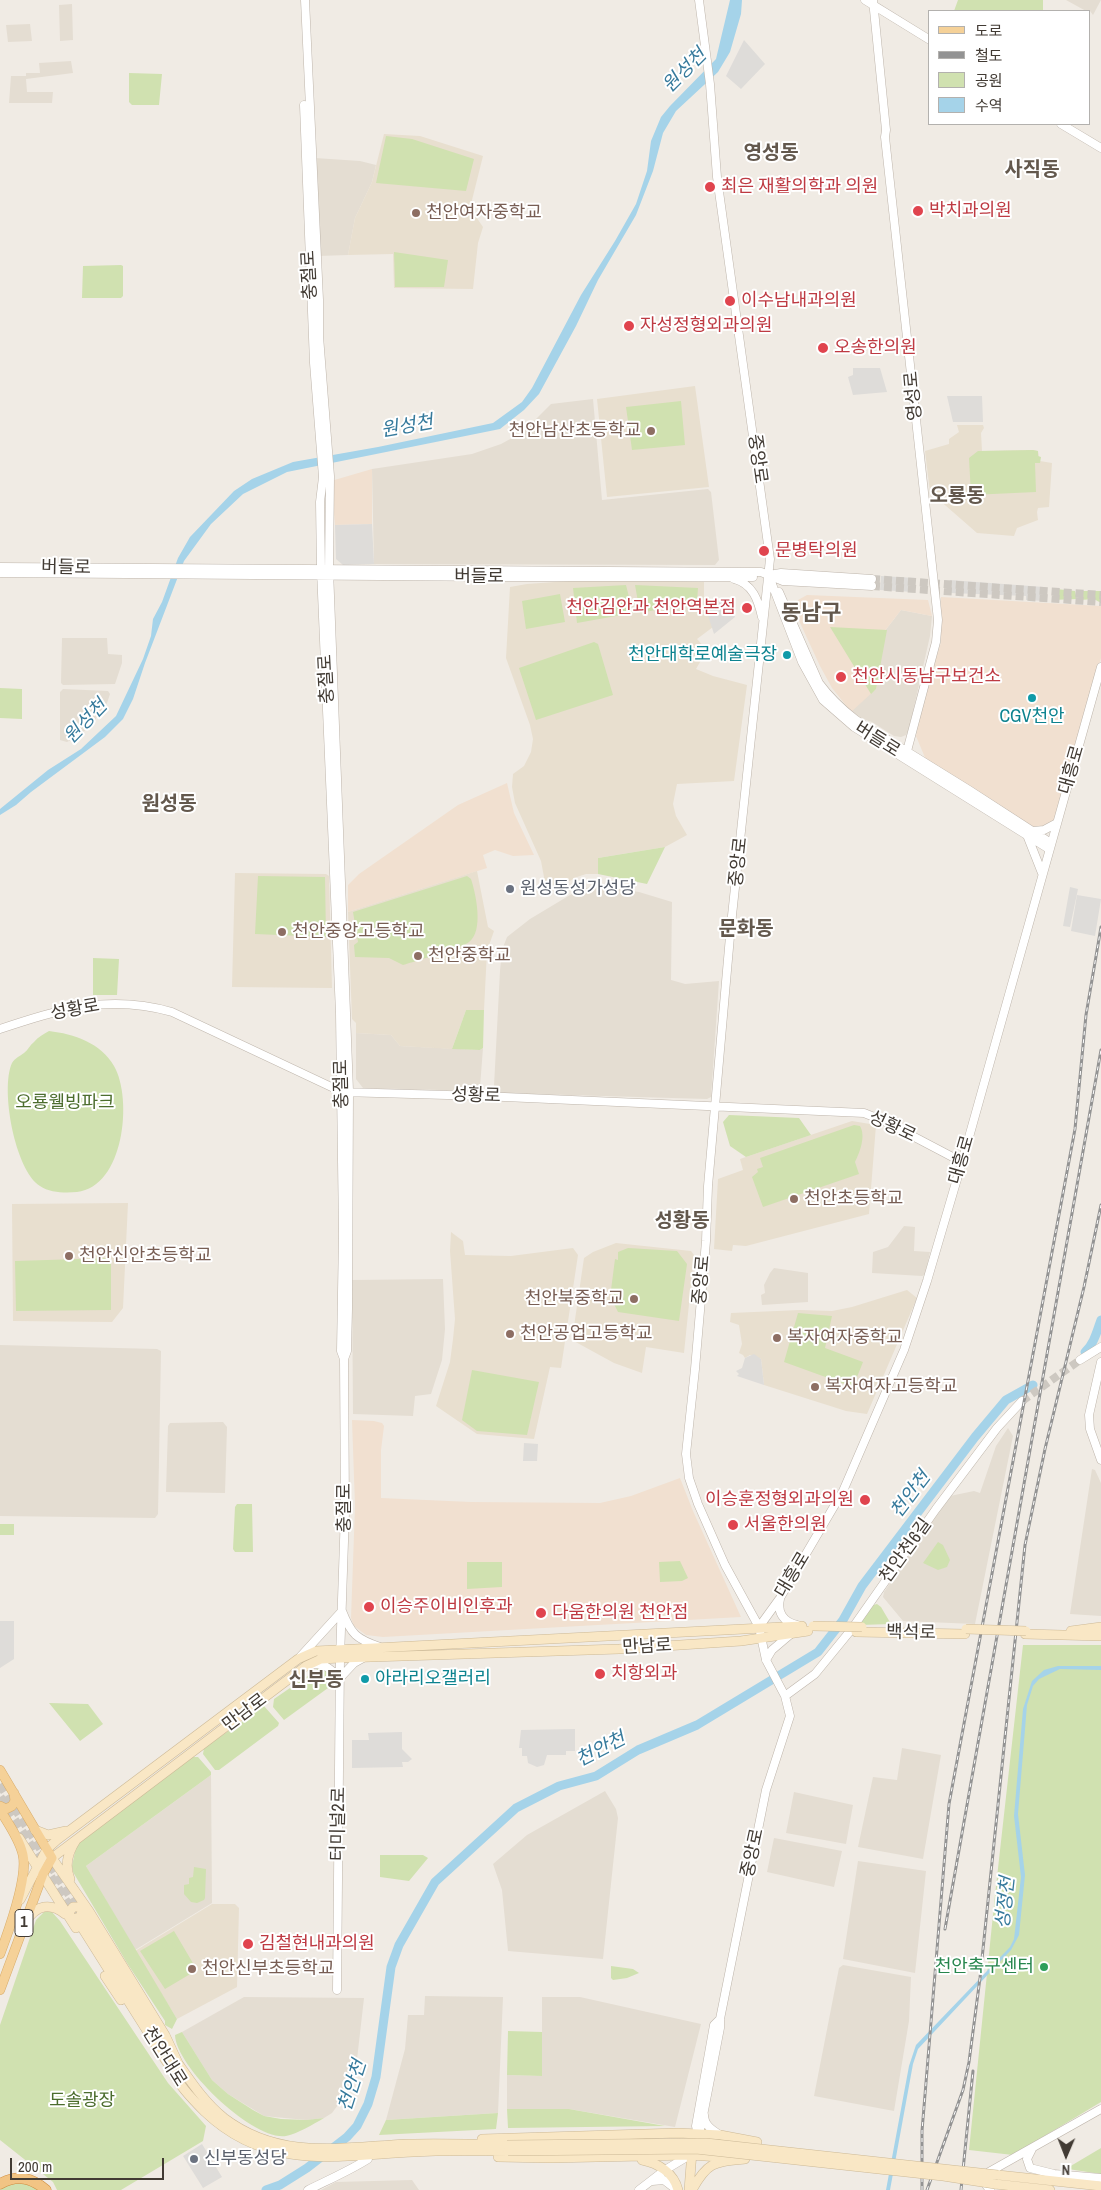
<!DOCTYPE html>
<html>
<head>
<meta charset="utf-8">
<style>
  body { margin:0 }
  #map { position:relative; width:1101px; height:2190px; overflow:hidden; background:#f0ebe4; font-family:"Archivo Narrow","Noto Sans KR",sans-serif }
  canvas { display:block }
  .legend { position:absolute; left:928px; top:10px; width:162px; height:115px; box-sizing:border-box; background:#fff; border:1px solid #b3b1ae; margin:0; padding:6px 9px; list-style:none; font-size:15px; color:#423b34 }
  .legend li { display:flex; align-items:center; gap:10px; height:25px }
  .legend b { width:25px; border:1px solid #b3b1ae }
  .north { position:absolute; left:1041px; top:2130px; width:50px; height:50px; -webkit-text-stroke:4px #fff; paint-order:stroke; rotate:181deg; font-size:14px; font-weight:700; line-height:20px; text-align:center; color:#423b34 }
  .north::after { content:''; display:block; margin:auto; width:18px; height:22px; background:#423b34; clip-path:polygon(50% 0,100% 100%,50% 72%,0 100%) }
  .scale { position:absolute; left:10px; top:2158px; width:154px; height:22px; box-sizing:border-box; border:2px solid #423b34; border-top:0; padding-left:6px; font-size:15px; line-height:18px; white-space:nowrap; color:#423b34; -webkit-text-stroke:4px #fff; paint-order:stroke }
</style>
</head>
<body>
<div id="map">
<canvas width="1101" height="2190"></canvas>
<ul class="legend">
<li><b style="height:6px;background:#f5d198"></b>도로</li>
<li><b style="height:6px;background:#939393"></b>철도</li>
<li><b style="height:14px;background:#d0e1b0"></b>공원</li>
<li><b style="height:14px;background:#a5d3e9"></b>수역</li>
</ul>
<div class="north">N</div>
<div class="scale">200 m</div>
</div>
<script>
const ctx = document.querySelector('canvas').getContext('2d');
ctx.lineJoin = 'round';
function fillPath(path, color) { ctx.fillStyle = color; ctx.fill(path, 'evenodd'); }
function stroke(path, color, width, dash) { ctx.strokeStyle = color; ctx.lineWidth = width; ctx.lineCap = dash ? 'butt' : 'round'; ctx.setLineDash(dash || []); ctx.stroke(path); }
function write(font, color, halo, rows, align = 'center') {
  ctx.font = font + ' "Archivo Narrow","Noto Sans KR",sans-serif'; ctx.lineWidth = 4; ctx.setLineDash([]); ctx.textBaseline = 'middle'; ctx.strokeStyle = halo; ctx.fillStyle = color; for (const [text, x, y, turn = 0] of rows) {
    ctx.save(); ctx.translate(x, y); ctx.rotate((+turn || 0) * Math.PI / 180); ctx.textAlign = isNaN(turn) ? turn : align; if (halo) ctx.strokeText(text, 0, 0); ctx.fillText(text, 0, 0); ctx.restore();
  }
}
fillPath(new Path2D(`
  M1066,0H1101L1093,15L1090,11H1086Z
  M72,4L73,40L60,41L59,5Z
  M30,24L32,41L8,42L6,25Z
  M71,61L73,73L26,79L27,92H53L52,103H9L11,76H26V73H40L39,63Z
  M315,158L360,161L376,165L372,182L355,218L348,255L318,256Z
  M593,399L602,500L708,489L711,492L719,560L715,565L374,564L372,469L472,454L501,444L523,432L551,404Z
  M901,610L932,616L930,636L909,729L906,735L901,737L894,736L872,722L849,714L884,632Z
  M62,638H107L108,654L122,655V663L115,684L63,685L61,683Z
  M63,689L108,691L110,694L107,703L92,724L79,736L67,742L60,740V692Z
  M600,886L639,892L672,902L671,980L685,984L719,981L711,1097L707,1099L499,1093L494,1086L500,971L502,950L507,937L530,919L570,895L586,888Z
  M356,1033L391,1035L400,1046L480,1050L483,1048L480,1087L477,1091L363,1088L356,1079Z
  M904,1226L915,1227L914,1251L930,1252L925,1275L922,1276L872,1273L873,1252L888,1247Z
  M774,1268L808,1273V1302L762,1305L761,1295L765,1293L764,1285L770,1273Z
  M443,1279L445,1329L442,1360L431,1394L415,1396L413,1416L353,1414L352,1280Z
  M0,1345L157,1349L161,1351L158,1514L155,1518L0,1516Z
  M223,1422L227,1427L225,1493L166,1492L168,1426L170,1423Z
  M1008,1428L1013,1436L975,1624L903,1621L883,1597L884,1592L950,1496L974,1491L980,1493L996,1446Z
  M1092,1469L1095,1470L1101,1483V1616L1070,1614Z
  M902,1748L941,1755L923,1859L858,1847L873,1777L897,1780Z
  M211,1775L212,1903L135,1950L86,1866Z
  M605,1791L616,1809L618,1818L603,1959L508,1951L502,1890L493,1864L527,1835Z
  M794,1792L853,1805L846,1844L786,1833Z
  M774,1838L842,1851L834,1887L767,1872Z
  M858,1861L926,1871L915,1973L843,1959Z
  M843,1965L911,1977L909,2021L894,2111L814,2096L839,1968Z
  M425,1996L503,1997L498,2113L386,2120L405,2049L408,2015H424Z
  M244,1997L364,1998L355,2077L349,2090L332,2113L324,2118L306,2120L264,2116L228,2094L212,2080L182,2032Z
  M542,1997H580L701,2024L675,2127L569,2109H507V2075L542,2076Z
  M412,2180L419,2190H321L336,2182Z`), '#e4ddd2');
fillPath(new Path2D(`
  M372,469V524L335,525L331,481Z
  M807,595L928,600L932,616L901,610L884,632L876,689L849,714L848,708L832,688L820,666L795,612V605L798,600Z
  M941,597L1101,606V658L1055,818L1052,824L1034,829L926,760L916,736L923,701L941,642Z
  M507,783L514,813L534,855L513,856L495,850L483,855L487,868L348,912V885L359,874L458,805Z
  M352,1420L374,1421L382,1423L384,1426L381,1450V1498L471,1502L600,1503L631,1496L680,1478L693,1511L741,1617L383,1637L366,1635L354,1626L351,1618L355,1506Z`), '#f1e0d0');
fillPath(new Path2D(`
  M384,134L420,136L483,156L470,208L483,227L478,243L473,289L394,288L393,254L348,255L355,218L372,182Z
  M695,386L709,487L607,497L597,399Z
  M957,425H983L984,428L981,433L982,451L1033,450L1038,451L1040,461L1052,463L1049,507L1038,508L1037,512L1038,520L1017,528L1014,536L977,533L930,492L925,451L949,444V439L959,432Z
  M596,579L704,582V602L713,627L697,639L707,650L696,669L713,676L747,685L734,781L677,784L673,804L676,816L687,835L665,847L598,858V874H586L577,877L544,895V877L541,861L515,803L512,787L513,774L524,766L531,752L533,739L530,725L506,658L510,587L527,584Z
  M477,871L488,927L494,931L487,951L484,1010H466L452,1049L400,1046L391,1035L356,1033V1023L352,1019L348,912Z
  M235,873L326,874L329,876L332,988L232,987Z
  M852,1121L876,1125L869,1214L746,1246L733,1245L732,1251L714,1249L718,1179L743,1170L740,1159Z
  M128,1203L123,1308L112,1322L13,1321L12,1204Z
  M451,1232L463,1241L465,1255L511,1256L573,1248L578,1255L561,1368L550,1367L534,1439L477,1434L436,1406L450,1362L453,1339L455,1319L450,1251Z
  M616,1243L691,1251L694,1255L684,1353L646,1347L642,1373L614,1363L572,1340L584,1258L593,1252Z
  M907,1290L917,1298L867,1414L846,1411L764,1385L761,1359L750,1355L745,1358L743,1355L739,1353L742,1344L739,1325L730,1322L731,1313L800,1310L832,1311L852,1307Z
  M212,1904H235L239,1908L237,1987L177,2019L135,1951Z`), '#e8dfcf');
fillPath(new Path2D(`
  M958,0H1043V11H954Z
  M129,73L162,74L159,105H132L129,102Z
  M386,136L412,139L474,159L466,191L376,183Z
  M394,252L448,260L444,287H395Z
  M121,265L123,266V296L121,298H82L83,266Z
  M681,401L685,445L632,450L626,407Z
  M1033,450L1038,451V456L1041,457L1040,463H1035L1036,492L971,495L969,458L978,451Z
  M626,585L633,613L577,623L573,588Z
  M635,585L698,588L697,602L640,613Z
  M1056,589L1075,591L1077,599L1052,600Z
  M1082,591H1101V603L1094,599L1080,600Z
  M560,594L565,622L526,629L522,601Z
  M830,627L887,630L876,689L871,694Z
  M594,642L598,644L613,695L536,720L519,668Z
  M0,688L22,689V719L0,718Z
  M665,847L647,884L598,874V858Z
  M258,876L325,877L326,937L255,934Z
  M467,876L471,879C476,894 484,931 469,942C462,948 416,961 403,965L389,958L355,957L354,945L358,942L353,912Z
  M93,958L119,959L117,995H93Z
  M466,1010H484L483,1048L480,1050L452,1049Z
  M49,1031C74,1034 101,1043 114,1066C133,1099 124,1187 77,1192C66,1193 50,1193 40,1186C15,1170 0,1089 12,1063C15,1058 20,1056 24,1053C28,1050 30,1045 34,1042C38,1037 44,1034 49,1031Z
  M729,1115L799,1118L811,1135L746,1157L730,1146L723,1122Z
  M854,1125L860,1126C866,1136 860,1152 855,1162L859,1174L763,1207L752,1177L758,1172L757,1169L763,1167L760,1158Z
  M628,1248L677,1251L687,1264L679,1321L618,1312L614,1304V1291L611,1290L615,1259L618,1260V1252Z
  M111,1258V1310L16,1311L15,1261Z
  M798,1313L832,1316L825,1348L863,1362L853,1387L784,1362Z
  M472,1370L539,1382L527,1435L477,1431L462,1420Z
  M237,1504H252L253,1552H235L233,1549L235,1507Z
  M0,1524H14V1535H0Z
  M938,1542L943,1545L950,1560L947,1567L938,1570L923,1563Z
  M680,1561L688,1578L682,1581L660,1582L659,1562Z
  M467,1562H502V1587L467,1589Z
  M877,1604L881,1607L891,1624L860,1625L859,1623L870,1606Z
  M1023,1645H1101V2102L1013,2155L969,2150L995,1895Z
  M319,1668L324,1669L328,1674V1688L284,1720L273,1707L274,1699Z
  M49,1703L88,1704L103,1724L80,1741Z
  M264,1706L279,1723L278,1726L219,1770H215L203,1754L204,1748Z
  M192,1757H198L211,1772V1775L86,1866L177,2019L172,2029L165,2025V2021L127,1963L73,1872L72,1866L77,1842Z
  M380,1855H423L428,1858L409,1881L380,1877Z
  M194,1867L206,1869L205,1898L204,1900L197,1903L191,1902L184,1894V1885L189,1884V1878L193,1877Z
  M46,1910L51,1911L60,1921L168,2083L206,2126L203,2141L121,2190H57L53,2182L0,2140V2025L36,1920Z
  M174,1931L197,1970L165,1989L140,1951Z
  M611,1966L633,1969L639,1973L627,1978L613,1980L611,1978Z
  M508,2031L542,2032V2076L507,2075Z
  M182,2032L212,2080L228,2094L253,2110L264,2116L281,2119L306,2120L324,2118C312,2125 299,2133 286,2136C253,2141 176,2067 175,2035Z
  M507,2109H569L665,2126L508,2128Z
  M498,2113L496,2129L379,2135L386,2120Z
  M1101,2148V2174L1068,2169L1069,2167Z
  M21,2181L41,2190H0L4,2186Z`), '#d0e1b0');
fillPath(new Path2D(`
  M744,40L765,64L741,89L726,76Z
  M853,368H880L887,392L853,395L848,377L853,375Z
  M947,396H982L983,422H953Z
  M372,524L374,564L343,565L336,559L335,525Z
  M881,576L915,578L913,592L880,590Z
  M950,580L1044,587V601L1026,600V596L950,593Z
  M730,598L735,617L714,634L704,603Z
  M1070,887L1078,889L1070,927L1063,926Z
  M1077,895L1101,899L1095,936L1071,931Z
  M754,1354L761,1359L764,1385L737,1376L739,1374L736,1371L742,1368L745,1358Z
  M524,1443L538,1444L537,1461H523Z
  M0,1621H14V1659L0,1668Z
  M575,1729V1751H566V1755H547L544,1765L537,1767L528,1763L527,1756H522V1748H519L521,1730Z
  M402,1732V1749L412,1759L408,1762H402L403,1767L352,1768V1740H369L368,1733Z
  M202,2144L222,2177L203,2188L183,2156Z`), '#dedcd9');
fillPath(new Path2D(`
  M730,0H742L741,14L730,52L718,72L676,111L663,133L653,171L636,215L598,280L576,326L539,394L524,410L500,429L287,472L243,494L211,524L184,561L145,663L133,699L123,719L105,737L31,792L16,805L0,815V809L48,770L81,749L116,716L143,659L151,636L153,619L162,602L178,558L190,537L234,491L252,479L293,462L378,447L493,423L522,402L532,388L581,295L615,241L636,204L647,171L651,141L661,117L670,106L716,59Z
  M1058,1666H1101V1670L1060,1669L1039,1679L1033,1686L1027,1705L1018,1814L1025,1875L1019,1935L1011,1950L918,2049L913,2064L890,2190H886L909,2066L916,2045L1010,1947L1014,1939L1021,1877L1014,1816L1023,1709L1032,1681L1044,1670Z`), '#a5d3e9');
stroke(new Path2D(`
  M1085,1352C1094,1344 1097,1331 1101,1320
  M266,2190L280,2185L307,2168L347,2137L357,2126L368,2104L376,2077L391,1967L399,1945L435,1882L516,1808L559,1786L596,1776L638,1750L697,1725L818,1652L843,1620L862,1586L975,1437L1006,1400L1033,1385`), '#a5d3e9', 9);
stroke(new Path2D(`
  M872,579L1101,595
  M872,586L1101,602
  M1022,1401L1080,1360`), '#cdc8c1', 8, [8, 4]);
stroke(new Path2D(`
  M0,1784L80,1912
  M0,1797L75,1915`), '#cdc8c1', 9, [9, 4.5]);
const tertiary = new Path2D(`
  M305,0L319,300V336L330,476L329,570L349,1091L348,1309L347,1351L344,1359L345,1512L340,1658L337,1990
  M865,0L930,40
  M873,0L886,130L885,137L938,620L936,642L907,751L908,759
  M304,105L314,363L323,477L320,502L321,570L340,1013L343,1234L341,1351L344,1359
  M1061,124L1101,148
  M0,567L761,572L783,581L872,586
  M0,573L507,577H753
  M769,575L781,573L872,579
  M734,579C753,584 758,600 762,617
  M770,579L802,662L823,700L854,727L1049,849
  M779,592L819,683C830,698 842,709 856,720L969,790L1051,843
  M1034,831L1044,830L1057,823
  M1027,835L1042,873
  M0,1029C60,1009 109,994 172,1012L342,1092L482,1096L864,1113L884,1121L962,1162
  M1080,1360L1101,1347
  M1101,1362L1089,1415L1090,1429L1101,1460
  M780,1599C777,1612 783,1622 797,1625
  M759,1627L780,1598L843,1491L904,1350L927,1281L962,1162L1101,667
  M300,1657L342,1611C351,1634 356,1639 380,1647
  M766,1660L772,1650L792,1633
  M310,1665C324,1661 331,1670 340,1678L354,1663L363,1658
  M785,1696L815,1674L851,1630L936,1509L997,1428L1022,1401
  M704,2115C704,2125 712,2130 720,2135
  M698,2135L701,2126L720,2028V2019L766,1790L790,1716L785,1696L766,1660L759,1627L725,1565L698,1504L689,1478L686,1454L695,1369L706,1241L708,1186L731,925L770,559L717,177L710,84L699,0
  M698,2135L696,2126L714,2025L720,2019
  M1032,2149L1027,2159L1030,2168L1054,2174L1101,2178
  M652,2181L664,2180L677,2190
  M308,2190C328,2180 349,2171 368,2159V2154
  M639,2190L665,2170L690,2155
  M990,2190L986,2185L989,2172L1101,2109`);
const secondary = new Path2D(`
  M1071,1631L1101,1627
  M856,1632L965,1634
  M1025,1634L1101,1636
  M35,1830L48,1835L66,1831
  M19,1838L76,1928
  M70,1879C64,1865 68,1852 76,1840
  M20,1900L47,1849L57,1840L298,1659L316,1651L802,1626
  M81,1914L167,2049
  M69,1917L70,1911L73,1907H82L89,1912
  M76,1918L168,2064C177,2083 190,2097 205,2112C267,2171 335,2156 413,2152C445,2150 476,2151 508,2151
  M26,1921C37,1905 50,1902 65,1914
  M105,1976L121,2000
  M175,2059C190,2080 203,2101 224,2118C281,2161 342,2147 408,2144C441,2143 474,2144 507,2145
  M178,2063L165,2035L89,1911L52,1858L306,1666L321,1659L340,1658L619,1649L741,1641L808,1631
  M482,2139L678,2133L720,2135L757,2142
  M498,2157L550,2158L690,2155L735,2158
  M642,2160C658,2163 674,2173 678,2190
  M998,2175L1101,2186
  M995,2184L1050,2190
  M689,2190L692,2152
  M692,2190C708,2161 715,2162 745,2159`);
const primary = new Path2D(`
  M0,1770L52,1858L43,1874L0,1990
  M0,1806L6,1809L12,1806L15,1801L14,1793
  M0,1810C8,1823 20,1840 23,1855C28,1879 9,1930 0,1954`);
const trunk = new Path2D(`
  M0,2184C18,2174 32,2178 46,2190`);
stroke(tertiary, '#beb5ab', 9);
stroke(secondary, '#ccb997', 10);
stroke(primary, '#d8ac6a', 10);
stroke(trunk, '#ce8c40', 11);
stroke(tertiary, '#fff', 8);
stroke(secondary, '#f9e7c5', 9);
stroke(primary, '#f5d198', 9);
stroke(trunk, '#f2c484', 10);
const rail = new Path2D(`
  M945,1929L1101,1050
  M922,2190V2131L949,1804L1075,1129L1086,1015L1101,927
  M927,2190L963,2090L969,2062L980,1978L1025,1545L1045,1449L1084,1287L1101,1205
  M961,2190L973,2071`);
stroke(rail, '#939393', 3);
stroke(rail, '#fff', 1, [4]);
const secondaryBridge = new Path2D(`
  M813,1626L862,1627
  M966,1629L1026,1631
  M507,2145L706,2143L998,2175
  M508,2151L696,2149L943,2176L995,2184`);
stroke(secondaryBridge, '#ccb997', 10, []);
stroke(secondaryBridge, '#f9e7c5', 9);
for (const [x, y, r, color] of [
  [710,187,6,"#e0444e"],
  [918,211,6,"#e0444e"],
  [416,213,5,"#8d6e63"],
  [730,301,6,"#e0444e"],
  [629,326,6,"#e0444e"],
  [823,348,6,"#e0444e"],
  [651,431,5,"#8d6e63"],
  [764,551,6,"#e0444e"],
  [747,608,6,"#e0444e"],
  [787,655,5,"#0f9aa8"],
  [841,677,6,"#e0444e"],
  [1032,698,5,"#0f9aa8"],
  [510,889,5,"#6b7280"],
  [282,932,5,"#8d6e63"],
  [418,956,5,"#8d6e63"],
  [794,1199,5,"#8d6e63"],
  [69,1256,5,"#8d6e63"],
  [634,1299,5,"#8d6e63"],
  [510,1334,5,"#8d6e63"],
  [777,1338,5,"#8d6e63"],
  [815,1387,5,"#8d6e63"],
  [865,1500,6,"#e0444e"],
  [733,1525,6,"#e0444e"],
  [369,1607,6,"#e0444e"],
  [541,1613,6,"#e0444e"],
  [600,1674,6,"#e0444e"],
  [365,1679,5,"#0f9aa8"],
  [248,1944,6,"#e0444e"],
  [1044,1967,5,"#2e9e5b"],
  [192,1969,5,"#8d6e63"],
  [194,2159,5,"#6b7280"]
]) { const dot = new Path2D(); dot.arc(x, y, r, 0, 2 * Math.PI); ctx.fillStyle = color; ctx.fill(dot); stroke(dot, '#fff', 2); }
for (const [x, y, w] of [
  [24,1923,18]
]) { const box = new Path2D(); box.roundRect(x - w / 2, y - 13.5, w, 27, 4); ctx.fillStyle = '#fff'; ctx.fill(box); stroke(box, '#423b34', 1); }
write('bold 16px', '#423b34', null, [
  ["1",24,1923]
]);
write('18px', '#be3a42', '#fff', [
  ["최은 재활의학과 의원",721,187],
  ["박치과의원",929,211],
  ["이수남내과의원",741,301],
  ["자성정형외과의원",640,326],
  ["오송한의원",834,348],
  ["문병탁의원",775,551],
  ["천안김안과 천안역본점",736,608,"right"],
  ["천안시동남구보건소",852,677],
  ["이승훈정형외과의원",854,1500,"right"],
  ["서울한의원",744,1525],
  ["이승주이비인후과",380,1607],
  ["다움한의원 천안점",552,1613],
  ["치항외과",611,1674],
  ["김철현내과의원",259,1944]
], 'left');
write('18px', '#785e54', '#fff', [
  ["천안여자중학교",426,213],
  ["천안남산초등학교",641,431,"right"],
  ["천안중앙고등학교",292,932],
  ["천안중학교",428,956],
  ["천안초등학교",804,1199],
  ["천안신안초등학교",79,1256],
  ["천안북중학교",624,1299,"right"],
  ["천안공업고등학교",520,1334],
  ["복자여자중학교",787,1338],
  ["복자여자고등학교",825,1387],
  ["천안신부초등학교",202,1969]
], 'left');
write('18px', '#423b34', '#fff', [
  ["충절로",310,275,-93],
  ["영성로",914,396,-95],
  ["중앙로",757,459,82],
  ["버들로",66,568,1],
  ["버들로",479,577],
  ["충절로",327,679,-93],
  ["버들로",877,740,32],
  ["대흥로",1072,770,-74],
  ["중앙로",739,862,-84],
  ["성황로",75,1010,-10],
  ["충절로",342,1084,-91],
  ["성황로",476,1096,2],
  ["성황로",892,1127,25],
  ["대흥로",962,1160,-74],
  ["중앙로",702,1280,-85],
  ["충절로",345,1508,-90],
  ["천안천6길",906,1551,-54],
  ["대흥로",793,1575,-59],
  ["백석로",911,1633,1],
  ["만남로",647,1647,-3],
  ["만남로",245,1713,-37],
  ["터미널2로",339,1824,-89],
  ["중앙로",753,1853,-78],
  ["천안대로",164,2057,58]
]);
write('18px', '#0d838f', '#fff', [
  ["천안대학로예술극장",777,655],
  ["CGV천안",1032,717,"center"],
  ["아라리오갤러리",375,1679,"left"]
], 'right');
write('18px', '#5b616d', '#fff', [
  ["원성동성가성당",520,889],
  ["신부동성당",204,2159]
], 'left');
write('18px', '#4c6d2e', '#fff', [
  ["오룡웰빙파크",65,1103],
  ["도솔광장",82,2101]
]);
write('18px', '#27864d', '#fff', [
  ["천안축구센터",1034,1967]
], 'right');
write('italic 19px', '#367a9c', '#fff', [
  ["원성천",685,71,-45],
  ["원성천",407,427,-10],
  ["원성천",86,722,-46],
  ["천안천",911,1495,-53],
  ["천안천",601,1750,-27],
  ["성정천",1006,1903,-84],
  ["천안천",353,2086,-72]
]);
write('bold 20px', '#63584d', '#fff', [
  ["영성동",771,154],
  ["사직동",1032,171],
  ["오룡동",957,497],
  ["원성동",169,805],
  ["문화동",746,930],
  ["성황동",682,1222],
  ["신부동",316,1681]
]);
write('bold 22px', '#63584d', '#fff', [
  ["동남구",811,614]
]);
</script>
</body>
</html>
